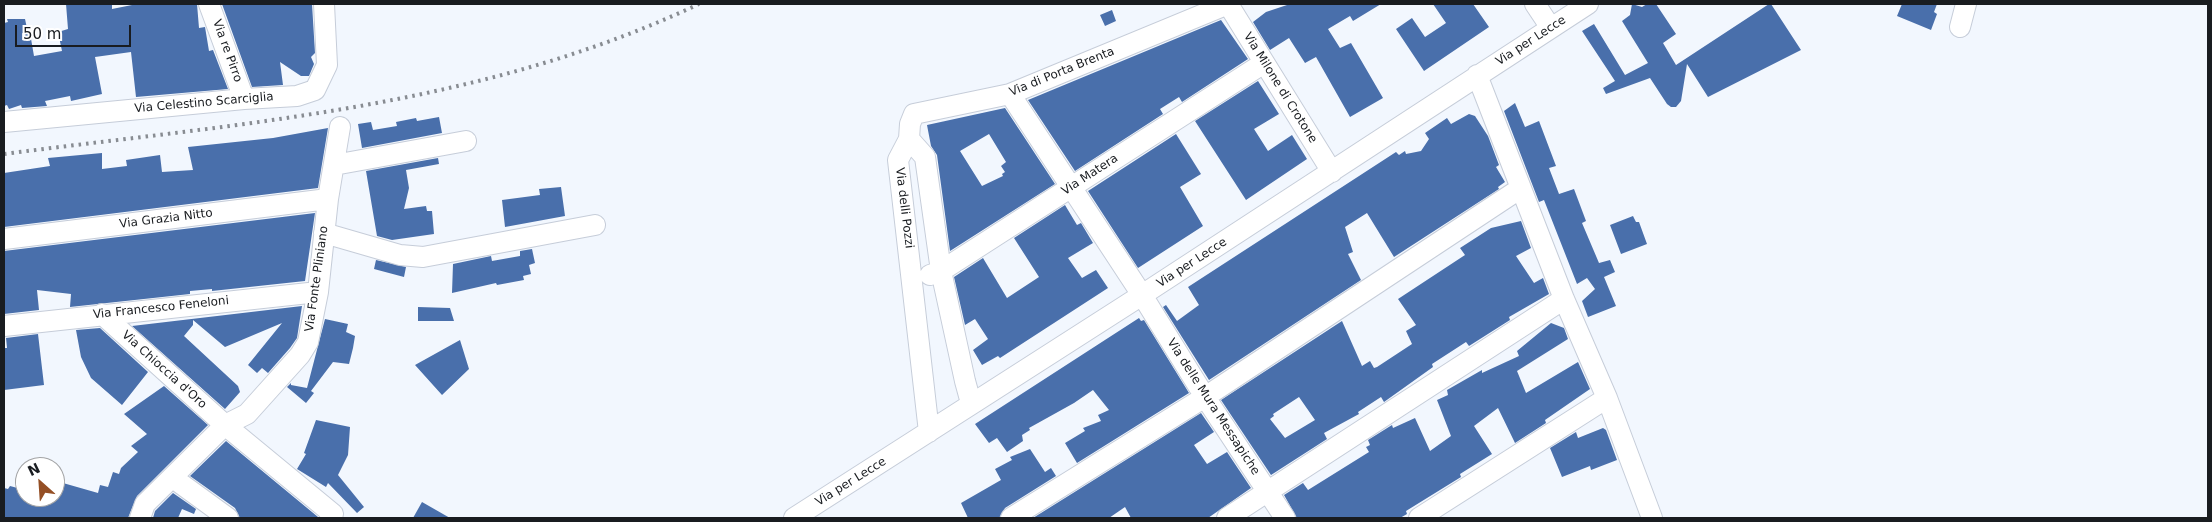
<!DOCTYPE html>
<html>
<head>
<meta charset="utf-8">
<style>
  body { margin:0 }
  #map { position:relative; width:2212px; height:522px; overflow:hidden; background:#f2f7fe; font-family:"DejaVu Sans",sans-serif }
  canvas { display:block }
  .frame { position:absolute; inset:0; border:5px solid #191c20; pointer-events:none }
  .north { position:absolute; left:15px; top:457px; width:50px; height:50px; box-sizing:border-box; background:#fff; border:1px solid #a3a4a6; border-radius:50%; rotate:334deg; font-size:14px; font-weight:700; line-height:20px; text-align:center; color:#191c20 }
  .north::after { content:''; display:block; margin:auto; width:18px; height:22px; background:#944f25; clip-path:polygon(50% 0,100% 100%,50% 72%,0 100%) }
  .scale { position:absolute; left:15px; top:25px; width:116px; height:22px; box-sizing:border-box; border:2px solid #191c20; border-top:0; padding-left:6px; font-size:15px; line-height:18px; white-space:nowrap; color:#191c20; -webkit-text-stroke:4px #fff; paint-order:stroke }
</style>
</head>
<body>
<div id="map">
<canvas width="2212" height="522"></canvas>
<div class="frame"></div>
<div class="north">N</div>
<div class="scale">50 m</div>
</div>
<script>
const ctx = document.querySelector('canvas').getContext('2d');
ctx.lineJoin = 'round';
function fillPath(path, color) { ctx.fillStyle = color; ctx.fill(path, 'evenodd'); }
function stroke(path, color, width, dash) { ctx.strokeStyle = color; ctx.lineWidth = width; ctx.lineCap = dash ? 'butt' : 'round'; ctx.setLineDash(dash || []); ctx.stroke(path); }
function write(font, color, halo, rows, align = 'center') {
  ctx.font = font + ' "DejaVu Sans",sans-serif'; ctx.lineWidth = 4.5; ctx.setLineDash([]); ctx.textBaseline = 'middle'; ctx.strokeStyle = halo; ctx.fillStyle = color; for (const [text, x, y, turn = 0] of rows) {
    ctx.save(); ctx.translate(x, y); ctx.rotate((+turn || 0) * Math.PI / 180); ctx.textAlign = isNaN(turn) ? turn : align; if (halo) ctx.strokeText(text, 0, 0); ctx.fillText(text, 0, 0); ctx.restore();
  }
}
fillPath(new Path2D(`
  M66,4H112V9L137,4H197L199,28L205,27L209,51L213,50L228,89L136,97L131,52L95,57L102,94L71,101L70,96L45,101L47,106L22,108L21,105L9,109L7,105L4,106V23L8,22L7,19H25L28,33H30L34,56L62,51L58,32L68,29Z
  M222,4H312L315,53L311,57L314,64L309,76H301L280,62L283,85L252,87Z
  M1290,4H1381L1353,21L1350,16L1328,29L1340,48L1351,43L1383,98L1350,117L1316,57L1305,63L1289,38L1270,50L1253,22L1266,12Z
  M1433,4H1473L1489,27L1424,71L1396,29L1412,18L1425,37L1446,23Z
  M1632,4L1642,7L1647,4H1656L1676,34L1663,43L1676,65L1769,4H1771L1801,50L1708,97L1687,64L1681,101L1676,107H1671L1667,104L1650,78L1606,94L1603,88L1615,81L1582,31L1594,24L1625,75L1648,63L1622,21L1630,15Z
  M1902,4H1937L1934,12L1937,14L1931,30L1897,16Z
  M1112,10L1116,21L1105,26L1100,15Z
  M1221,20L1248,59L1182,102L1179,97L1160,109L1163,114L1075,171L1028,100Z
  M1258,81L1279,114L1254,129L1268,151L1292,135L1307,159L1246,200L1195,121Z
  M1515,103L1525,127L1539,121L1556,166L1549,168L1559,194L1574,189L1586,221L1582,223L1599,263L1610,260L1615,272L1604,277L1616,306L1588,317L1582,301L1595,289L1587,278L1577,284L1544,200L1539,202L1504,111Z
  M1005,108L1055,184L950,251L937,155L931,146L927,125ZM989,134L1006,162L1001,166L1005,172L1002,174L1003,176L982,186L960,151Z
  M1469,114L1475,116L1488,136L1499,165L1496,167L1505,182L1498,187L1499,189L1394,257L1367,213L1345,227L1353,252L1348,254L1361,280L1209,380L1163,307L1166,305L1177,321L1199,305L1188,287L1396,152L1399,155L1405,151L1406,154L1421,151L1429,139L1425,133L1447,118L1451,124Z
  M439,117L442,133L362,148L358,124L371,122L373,130L397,126L396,122L416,118L417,121Z
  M328,128L318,188L4,227V173L50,166L48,158L102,153V169L127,166L126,160L160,155L162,172L193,170L188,147L273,138Z
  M1176,134L1201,174L1180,187L1203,226L1138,268L1088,191Z
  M438,158L439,164L406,170L409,188L404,209L426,206L427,211H432L434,234L392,240L377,236L366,171Z
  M561,187L565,216L505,227L502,200L540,195L539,189Z
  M1065,205L1077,225L1081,223L1093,243L1068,258L1082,278L1096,270L1108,288L1000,358L998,356L982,365L973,350L988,339L975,319L965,325L954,277L983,258L1007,298L1039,277L1014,238Z
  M315,213L305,281L212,291V289L190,291V294L70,307L71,294L37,290L39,310L4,314V251Z
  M1633,216L1636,222H1639L1647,244L1621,254L1610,225Z
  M1521,221L1531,248L1516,256L1534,283L1543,278L1549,294L1509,317L1510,320L1469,346L1466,342L1432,364L1433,367L1384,402L1381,397L1358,412L1359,414L1324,433L1327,439L1271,475L1221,400L1342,321L1362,366L1370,361L1374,368L1377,367L1412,344L1406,331L1416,325L1398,299L1465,255L1460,248L1491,228ZM1299,397L1315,420L1285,438L1270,419L1274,416L1273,414Z
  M532,249L535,263L529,265L531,274L523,276L524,280L497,285L496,283L452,293L453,264L491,256L492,261L520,256V251Z
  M376,260L406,267L404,277L374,269Z
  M302,306L297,338L290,348L268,373L262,368L257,373L248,365L282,323L225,347L193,320V325L184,336L238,386L240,392L225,409L132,326Z
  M418,307L450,308L454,321H418Z
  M1139,318L1141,321L1144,320L1189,393L1077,463L1065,443L1085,431L1083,428L1101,421L1098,415L1109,410L1093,390L1074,403L1029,428L1030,430L1022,435L1023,441L1007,452L997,438L989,443L975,424Z
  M325,319L348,324L346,332L355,336L353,348L349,364L333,362L311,391L314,393L306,403L287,387L291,383V385L307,388Z
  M1551,323L1564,328L1568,339L1517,371L1526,393L1578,362L1590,389L1545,420L1546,423L1515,443L1498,408L1474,426L1492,454L1460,474L1461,477L1406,511L1407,514L1400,518H1297L1284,495L1303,483L1308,490L1369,452L1366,447L1370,445L1368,440L1392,425L1393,428L1415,418L1430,451L1451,436L1437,400L1448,395L1447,390L1482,370V373L1519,356L1517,351Z
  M100,328L148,372L122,405L91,378L81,357L76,330Z
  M38,334L44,385L4,390V348H7L6,338Z
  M460,340L469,369L442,395L415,365Z
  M164,386L208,425L137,496L128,518H4V488L8,489L10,486L25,490V497H55L56,481L98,493L100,485L108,487L113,472L119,474L121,468L138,452L131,446L147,434L124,414Z
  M1201,413L1214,432L1194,445L1207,464L1227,452L1251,488L1208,518H1131L1125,507L1109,518H1033Z
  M316,420L350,427L348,455L338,475L364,507L357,513L328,483L326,487L297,469L306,454L304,453Z
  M1603,428L1606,430L1617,460L1591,470L1590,466L1562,477L1550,448L1576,432L1578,438Z
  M226,441L318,517V518H240L235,508L190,476Z
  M1030,449L1045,472L1051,468L1056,476L1005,508L999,518H968L961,503L1001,480L995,469L1012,460L1010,457Z
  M173,493L196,509L194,514L182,509L178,518H153L155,511Z
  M422,502L450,518H413Z`), '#496fab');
const minor = new Path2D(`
  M209,4L244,99
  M1228,4L1332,172
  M1535,4L1551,28
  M1960,27L1966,4
  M1477,75L1564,299L1607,398L1652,518
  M1010,94L1142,295L1205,397L1285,518
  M4,122L244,99L297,96L315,90L327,65L324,4
  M909,139L910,124L914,114L1010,94L1228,4
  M334,165L466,141
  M324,233L400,255L423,257L595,225
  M4,239L328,199
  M930,275L941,271L1264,63
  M102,314L225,425L333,514L330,518
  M4,326L318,292
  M929,432L898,160L909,139L925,157L941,271L965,381L971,403
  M173,478L228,518
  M140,518L145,504L225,425L247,414L300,355L308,342L318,292L328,199L340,127
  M794,518L1142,295L1588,4
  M1011,518L1205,397L1521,188
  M1227,518L1564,299
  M1419,518L1607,398`);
stroke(minor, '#c6cdd9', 22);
stroke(minor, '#fff', 20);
stroke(new Path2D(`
  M4,154C242,123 478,108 699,4`), '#888c92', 4, [2.5, 5]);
write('12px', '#191c20', '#fff', [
  ["Via per Lecce",1531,41,-33],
  ["Via re Pirro",227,51,70],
  ["Via di Porta Brenta",1062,72,-22],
  ["Via Milone di Crotone",1280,88,58],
  ["Via Celestino Scarciglia",204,103,-5],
  ["Via Matera",1090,175,-33],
  ["Via delli Pozzi",904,208,83],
  ["Via Grazia Nitto",166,219,-7],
  ["Via per Lecce",1192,263,-33],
  ["Via Fonte Pliniano",317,279,-82],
  ["Via Francesco Feneloni",161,308,-6],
  ["Via Chioccia d'Oro",164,370,42],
  ["Via delle Mura Messapiche",1213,407,57],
  ["Via per Lecce",851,482,-32]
]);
</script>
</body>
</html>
